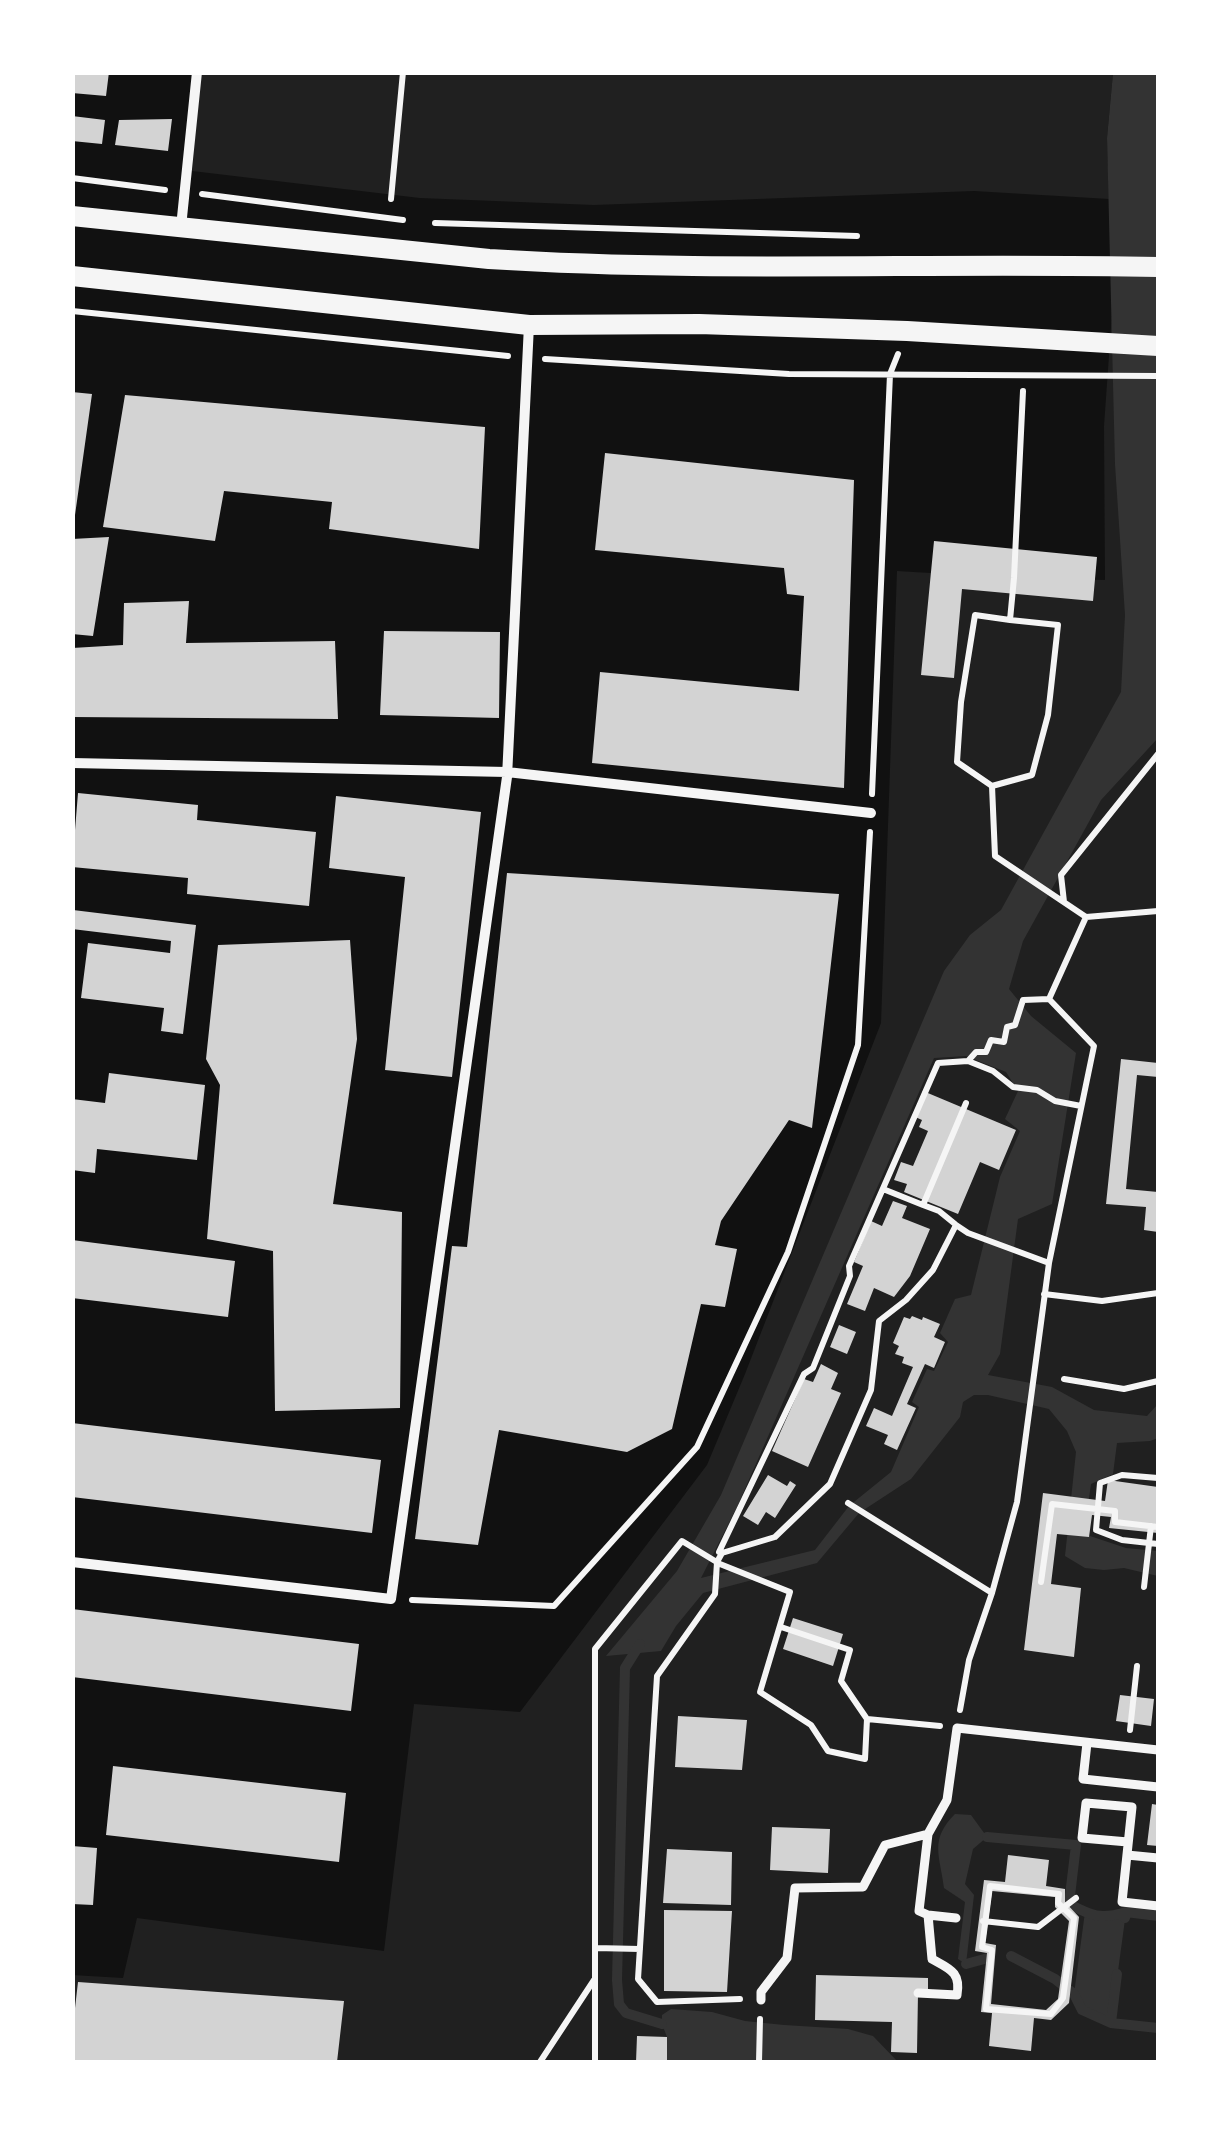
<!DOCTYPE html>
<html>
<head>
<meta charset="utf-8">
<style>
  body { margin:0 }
  #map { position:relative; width:1231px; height:2135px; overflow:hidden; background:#111; font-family:Poppins,sans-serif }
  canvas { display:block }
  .frame { position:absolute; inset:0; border:75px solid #fff; pointer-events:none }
</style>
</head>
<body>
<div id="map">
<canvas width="1231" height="2135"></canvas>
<div class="frame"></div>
</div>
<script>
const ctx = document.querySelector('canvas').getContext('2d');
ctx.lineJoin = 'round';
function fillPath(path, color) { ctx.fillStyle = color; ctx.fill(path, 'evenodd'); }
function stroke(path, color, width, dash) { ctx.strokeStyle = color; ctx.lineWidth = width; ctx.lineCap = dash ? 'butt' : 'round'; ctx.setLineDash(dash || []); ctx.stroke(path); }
fillPath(new Path2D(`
  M201,73H1113L1107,138L1109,199L974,191L594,205L420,198L192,171Z
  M1129,73H1158V2062H73L72,1975L123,1978L137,1918L384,1951L414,1704L520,1712L707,1465L745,1374L881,1023L897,571L1014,578L1105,580L1104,426Z`), '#202020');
fillPath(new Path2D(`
  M1113,73H1158V738L1101,800L1023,941L1009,989L1031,1016L1076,1053L1052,1204L1018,1219L1000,1354L988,1375L1052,1387L1094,1410L1147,1416L1158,1404V1438L1150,1441L1117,1443L1113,1474L1091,1484L1084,1534L1126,1548L1158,1551V1576L1124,1568L1104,1570L1085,1568L1065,1556L1076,1452L1067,1431L1049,1409L988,1395H974L963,1402L960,1417L911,1479L859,1513L817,1563L703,1593L676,1626L661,1651L606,1656L677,1571L721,1495L944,971L970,935L1001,910L1121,692L1125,615L1115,464L1107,138ZM966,1056L1006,1072L1018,1091L1005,1119L1020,1131L1000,1177L971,1295L955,1299L940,1333L948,1342L934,1371L927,1369L912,1402L919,1407L891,1472L849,1506L815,1550L701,1578L737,1507L934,1058Z
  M955,1814L971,1815L987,1837L973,1849L965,1884L974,1895L966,1964L958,1959L965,1902L944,1888C940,1855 929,1840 955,1814Z
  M1085,1912L1107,1918L1126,1912L1111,2023L1082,2010L1074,1994Z
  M671,2009L712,2012L745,2021L784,2025L848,2029L873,2036L898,2062H667V2037L662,2024V2015Z`), '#333');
stroke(new Path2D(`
  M640,1644L625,1668L617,1980L619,2004L626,2013L662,2024
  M987,1837L1076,1845L1069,1904C1092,1916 1100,1920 1126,1912
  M1125,1918L1126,1912L1158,1916
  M1011,1956L1055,1979L1074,1994L1082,2010L1111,2023
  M966,1964L988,1958
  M1117,1974L1111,2023L1158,2028`), '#333', 10);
fillPath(new Path2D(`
  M72,72H109L106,96L72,93Z
  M72,116L105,120L102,144L72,141Z
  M172,119L168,151L115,145L119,120Z
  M72,392L92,394L75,515H72Z
  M125,395L485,427L479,549L329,529L332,502L224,491L215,541L103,527Z
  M605,453L854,480L844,788L592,763L600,672L799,691L804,596L787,594L784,568L595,550Z
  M109,537L93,636L72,634V539Z
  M934,541L1097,557L1093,601L962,589L954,678L921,675Z
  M189,601L186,643L335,641L338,719L72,717V648L123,645L124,603Z
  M384,631L500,632L499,718L380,715Z
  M78,793L198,805L197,820L316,832L309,906L187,894L188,878L72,867Z
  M336,796L481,812L452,1077L385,1070L405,877L329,868Z
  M507,873L839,894L812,1128L789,1120L721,1221L715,1245L737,1249L725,1307L701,1304L672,1429L627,1452L499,1430L478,1545L415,1539L452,1246L467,1247Z
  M73,910L196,925L183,1034L161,1031L164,1008L81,998L88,943L170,953L171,941L72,929Z
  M350,940L357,1039L333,1204L402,1212L400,1408L275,1411L273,1251L207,1239L220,1085L206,1059L218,945Z
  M1121,1059L1158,1063V1077L1137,1075L1126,1189L1158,1192V1232L1144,1230L1146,1207L1106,1204Z
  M109,1073L205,1085L197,1160L97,1149L95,1173L72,1170V1099L105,1103Z
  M923,1091L1016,1130L999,1170L980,1162L958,1214L904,1192L907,1184L894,1180L901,1162L913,1166L928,1131L919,1127L922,1120L913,1116Z
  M893,1201L907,1206L902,1218L930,1229L910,1276L894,1297L874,1288L865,1311L847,1304L863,1266L854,1262L871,1221L882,1226Z
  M72,1240L235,1261L228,1317L72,1298Z
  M912,1316L922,1320L923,1317L940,1324L934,1337L945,1342L934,1368L925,1364L907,1404L916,1408L897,1450L884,1444L888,1435L866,1426L874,1408L892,1416L913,1367L902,1363L904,1357L895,1354L899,1346L893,1343L904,1317L910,1319Z
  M839,1325L856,1332L847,1354L830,1347Z
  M821,1364L838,1373L831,1389L841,1393L808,1467L772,1451L804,1379L813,1382Z
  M72,1423L381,1460L372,1533L72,1497Z
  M768,1475L787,1486L790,1481L796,1485L775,1518L766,1512L758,1525L743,1516Z
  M1108,1480L1158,1487V1533L1109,1528L1111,1517L1092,1515L1089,1537L1057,1534L1051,1584L1081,1588L1074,1657L1024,1650L1043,1493L1105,1501Z
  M72,1609L359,1644L351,1711L72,1677Z
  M793,1618L843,1634L833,1666L783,1649Z
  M1120,1695L1154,1699L1151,1726L1116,1721Z
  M678,1716L747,1720L742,1770L675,1767Z
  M113,1766L346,1793L339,1862L106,1835Z
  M1152,1804L1158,1805V1846L1147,1845Z
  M772,1827L830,1829L828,1873L770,1870Z
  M72,1846L97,1848L93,1905L72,1904Z
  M667,1849L732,1852L731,1905L663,1903Z
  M1008,1855L1049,1860L1046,1886L1065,1889V1902L1079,1917L1069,2003L1051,2020L1034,2018L1031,2051L989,2046L992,2013L981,2012L987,1953L975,1951L984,1880L1005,1882ZM992,1891L1055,1897V1907L1069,1921L1058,1999L1046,2010L991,2004L996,1945L985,1943Z
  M664,1910L732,1911L727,1992L664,1991Z
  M816,1975L928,1978V1993H918L917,2053L891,2052L892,2022L815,2020Z
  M78,1982L344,2001L337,2062H72V2034Z
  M637,2036L667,2037V2062H636Z`), '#d3d3d3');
stroke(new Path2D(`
  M72,178L165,190
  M202,194L403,220
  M391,199L403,72
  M435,223L857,236
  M72,311L508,356
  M545,359L789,374L1158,376
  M1023,391L1014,578L1010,620L1058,625L1048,715L1032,775L992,786L995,856L1086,917L1158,911
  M992,786L957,762L961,702L975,615L1010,620
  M872,794L890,374L898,354
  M1064,902L1061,875L1158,754
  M968,1061L976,1052H986L991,1040L1004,1042L1007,1027L1015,1025L1023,1000L1049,999
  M883,1189L923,1205
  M955,1224L939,1211L923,1205L966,1103
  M1044,1294L1102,1301L1158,1293
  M1064,1379L1124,1389L1158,1381
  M1158,1478L1122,1475L1100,1483L1096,1530L1122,1540L1158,1544
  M848,1503L992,1593
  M722,1553L719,1552L804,1374L813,1368L850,1276L849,1266L938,1063L968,1061L993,1071L1013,1087L1037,1090L1055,1101L1081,1106
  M717,1562L715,1594L657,1676L638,1979L657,2002L740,1999
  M717,1562L722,1553L775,1537L830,1484L871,1390L879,1321L906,1300L933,1270L956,1225L968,1233L1049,1263
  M1041,1582L1052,1504L1115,1511V1522L1158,1527
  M1144,1587L1151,1526
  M412,1600L554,1606L697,1447L788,1252L858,1045L870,832
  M781,1627L850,1650L841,1681L867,1719
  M960,1710L969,1660L992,1593L1017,1502L1049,1263L1094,1046L1049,999L1086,917
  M1130,1730L1137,1666
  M990,1886L1059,1894L1058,1903L1074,1918L1063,1998L1051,2014L986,2009L992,1950L982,1947Z
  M983,1921L1038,1927L1076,1898
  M595,1948L640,1949
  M540,2062L594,1980
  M595,2062V1649L682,1541L720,1564L790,1592L760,1692L811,1725L828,1751L865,1759L867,1719L940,1726
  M759,2062L760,2019`), '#f5f5f5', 6);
stroke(new Path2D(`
  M1087,1743L1083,1779L1158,1787
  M1128,1842L1082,1838L1086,1803L1132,1807L1122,1902L1158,1906
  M1127,1855L1158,1858
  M928,1915L956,1918
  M918,1993L957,1995C961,1972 950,1969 932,1959L928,1915L919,1911L928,1834
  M761,2000V1992L787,1958L795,1888L863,1887L885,1845L928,1834L947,1800L957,1728L1158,1750`), '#f5f5f5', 9);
stroke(new Path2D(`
  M181,227L197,72
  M72,763L507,772L871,813
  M72,1562L391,1599L507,777L529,325`), '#f5f5f5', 10);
stroke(new Path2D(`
  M72,216L489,259C712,273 935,262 1158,267
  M72,276L529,325L699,324L907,331L1158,346`), '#f5f5f5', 20);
</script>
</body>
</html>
